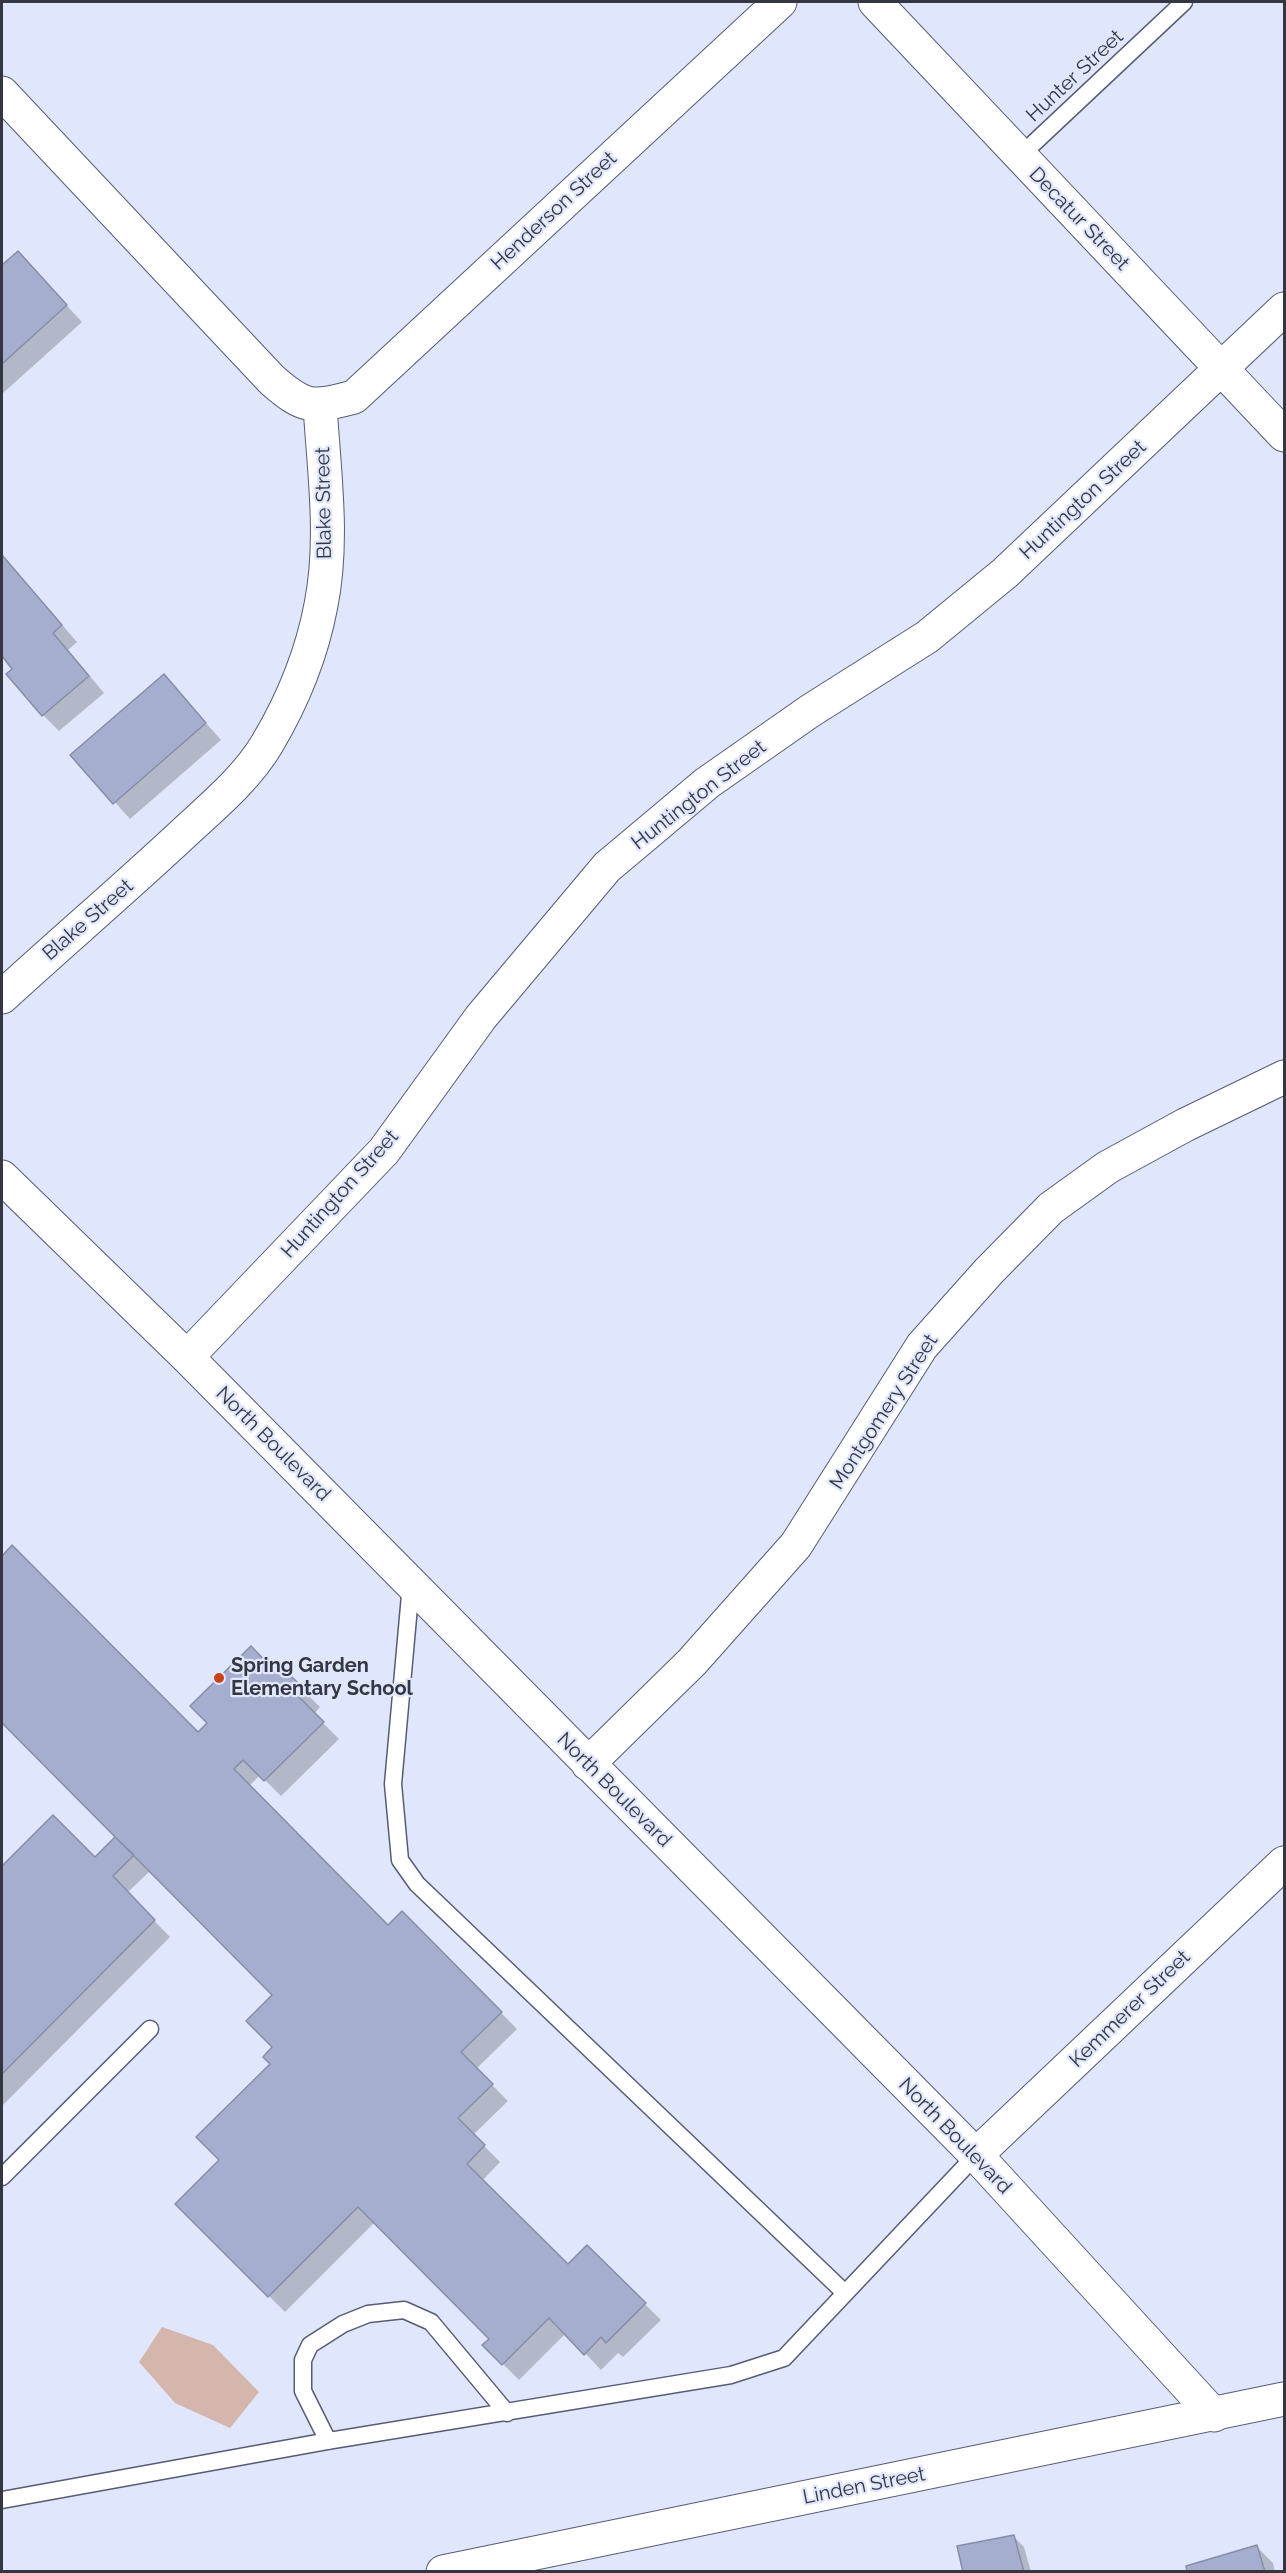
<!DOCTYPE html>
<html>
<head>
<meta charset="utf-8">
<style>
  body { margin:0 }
  #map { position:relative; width:1286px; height:2573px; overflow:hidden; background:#e0e6fc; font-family:Raleway,sans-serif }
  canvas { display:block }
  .frame { position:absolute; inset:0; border:3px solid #343742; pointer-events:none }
</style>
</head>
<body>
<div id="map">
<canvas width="1286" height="2573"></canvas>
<div class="frame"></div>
</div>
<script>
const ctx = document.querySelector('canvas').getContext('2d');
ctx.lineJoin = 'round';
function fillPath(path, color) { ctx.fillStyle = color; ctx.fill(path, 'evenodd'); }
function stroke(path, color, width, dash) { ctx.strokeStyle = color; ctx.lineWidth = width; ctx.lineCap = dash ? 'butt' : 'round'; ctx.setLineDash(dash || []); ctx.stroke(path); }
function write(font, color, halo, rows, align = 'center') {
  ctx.font = font + ' Raleway,sans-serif'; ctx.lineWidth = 4.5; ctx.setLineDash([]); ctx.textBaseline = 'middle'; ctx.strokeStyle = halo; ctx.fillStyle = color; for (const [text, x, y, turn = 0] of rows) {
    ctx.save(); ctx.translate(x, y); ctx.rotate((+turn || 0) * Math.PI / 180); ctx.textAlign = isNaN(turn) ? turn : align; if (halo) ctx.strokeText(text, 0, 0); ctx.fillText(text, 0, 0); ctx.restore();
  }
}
fillPath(new Path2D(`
  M162,2327L213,2345L259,2392L230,2428L175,2403L139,2362Z`), '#d5b6ad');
fillPath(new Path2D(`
  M18,253L82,322L2,394V267Z
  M2,555L77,642L68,650L104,693L59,731L43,715L2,654Z
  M164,676L221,740L130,819L73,755Z
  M12,1547L198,1734L280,1667L320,1707L314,1714L339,1739L281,1796L260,1775L249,1786L388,1927L402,1913L517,2029L476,2069L508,2101L473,2135L500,2162L482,2181L568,2266L587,2247L661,2320L623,2357L618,2353L601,2370L566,2333L519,2380L484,2345L491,2339L375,2222L285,2312L177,2204L221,2160L272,2064L274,1995L151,1870L127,1893L170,1937L2,2106V1868L53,1817L95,1859L117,1837L2,1720V1558Z
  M1013,2536L1024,2547L1031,2572H964Z
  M1257,2547L1273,2563L1275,2572H1188Z`), '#0003');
const building = new Path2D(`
  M18,251L67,305L2,364V265Z
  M2,555L62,625L53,633L89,676L42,716L6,674L12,669L2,656Z
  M164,674L206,723L113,804L70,755Z
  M12,1545L198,1732L207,1723L190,1706L251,1646L275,1671L280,1665L305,1690L299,1697L324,1722L264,1781L243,1760L234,1769L388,1925L402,1911L502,2012L461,2052L493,2084L458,2118L485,2145L467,2164L568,2264L587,2245L646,2303L606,2343L601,2337L584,2355L549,2318L502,2365L482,2345L489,2339L358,2207L268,2297L175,2204L219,2160L196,2137L270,2064L263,2057L272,2047L246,2021L272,1995L2,1723V1556Z
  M53,1815L95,1857L115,1837L134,1855L113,1876L155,1920L2,2074V1866Z
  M1014,2535L1024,2572H963L957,2546Z
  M1257,2545L1265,2572H1187L1186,2566Z`);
fillPath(building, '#a6aecf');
stroke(building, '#868da6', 1.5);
const lane = new Path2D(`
  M1020,156L1184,2
  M411,1584L393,1784L400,1860L417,1884L845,2293
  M2,2177L150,2029
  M328,2441L303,2391V2360L310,2345L343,2324L368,2314L404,2310L431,2322L507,2413
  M2,2500L328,2441L731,2375L784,2358L976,2155`);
const street = new Path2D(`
  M875,2L1284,435
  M2,93L272,380C305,409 312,408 354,397L780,2
  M2,997C62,942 124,889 184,833C213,806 246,779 267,744C292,702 312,653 321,605C334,540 324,471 320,406
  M2,1177L187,1357L976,2155L1214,2415
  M187,1357L384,1151L481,1017L607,867L707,783L810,711L927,637L1005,573L1284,309
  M588,1764L692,1662L796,1545L922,1346L989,1271L1051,1208L1108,1167L1185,1125L1284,1077
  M976,2155L1284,1863`);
const primary = new Path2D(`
  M443,2572L1284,2399`);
stroke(lane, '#565c74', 19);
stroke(street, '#565c74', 35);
stroke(primary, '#565c74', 35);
stroke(lane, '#fff', 16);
stroke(street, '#fff', 33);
stroke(primary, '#fff', 33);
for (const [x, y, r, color] of [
  [219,1678,6,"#ca4216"]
]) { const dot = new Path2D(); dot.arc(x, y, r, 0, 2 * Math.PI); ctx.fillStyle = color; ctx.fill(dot); stroke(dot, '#e0e6fc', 2); }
write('20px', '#343742', '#e0e6fc', [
  ["Hunter Street",1075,76,-43],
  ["Henderson Street",554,211,-43],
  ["Decatur Street",1079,219,46],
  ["Huntington Street",1083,500,-43],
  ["Blake Street",324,503,-91],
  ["Huntington Street",699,795,-38],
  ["Blake Street",88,920,-41],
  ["Huntington Street",340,1194,-48],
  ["Montgomery Street",884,1412,-57],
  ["North Boulevard",273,1444,45],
  ["North Boulevard",614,1790,45],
  ["Kemmerer Street",1130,2009,-44],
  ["North Boulevard",955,2136,46],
  ["Linden Street",864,2486,-11]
]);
write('bold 20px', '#343742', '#e0e6fc', [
  ["Spring Garden",231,1666],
  ["Elementary School",231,1689]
], 'left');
</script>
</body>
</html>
